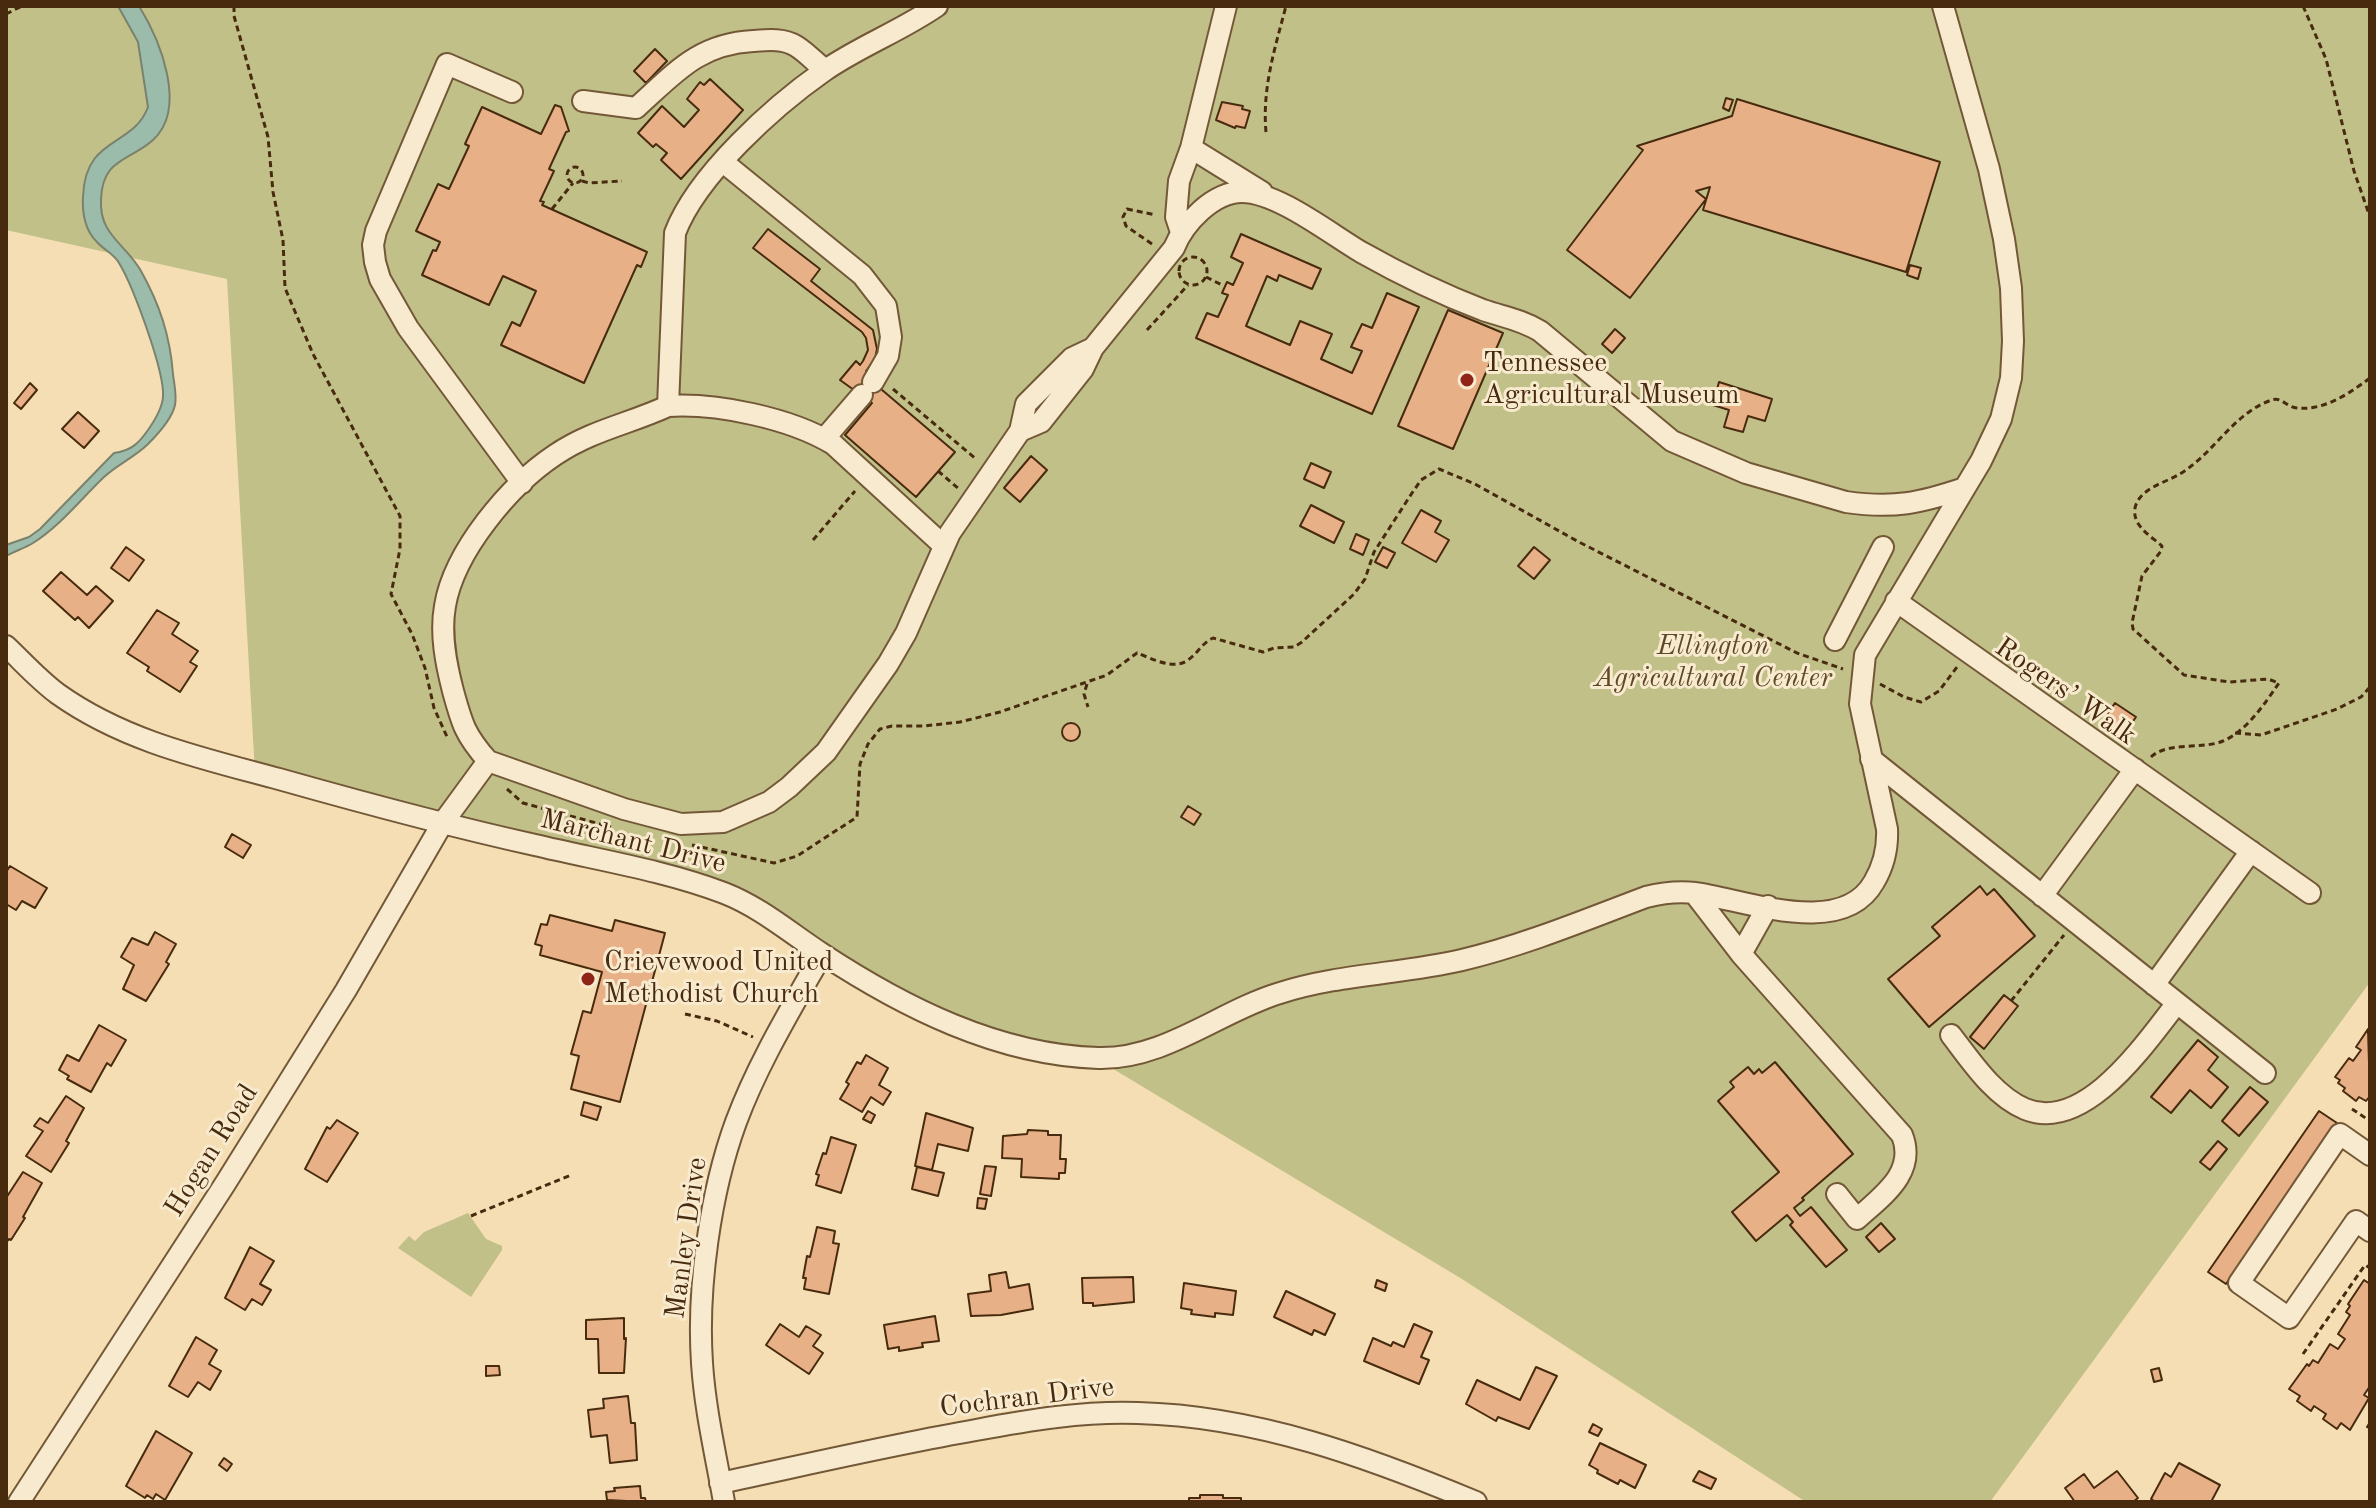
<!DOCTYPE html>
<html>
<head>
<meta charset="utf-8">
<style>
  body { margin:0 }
  #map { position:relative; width:2376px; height:1508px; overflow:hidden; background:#f5deb3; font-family:"Old Standard TT",serif }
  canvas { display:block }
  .frame { position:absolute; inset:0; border:8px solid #482b0f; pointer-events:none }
</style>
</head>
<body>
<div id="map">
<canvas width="2376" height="1508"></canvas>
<div class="frame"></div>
</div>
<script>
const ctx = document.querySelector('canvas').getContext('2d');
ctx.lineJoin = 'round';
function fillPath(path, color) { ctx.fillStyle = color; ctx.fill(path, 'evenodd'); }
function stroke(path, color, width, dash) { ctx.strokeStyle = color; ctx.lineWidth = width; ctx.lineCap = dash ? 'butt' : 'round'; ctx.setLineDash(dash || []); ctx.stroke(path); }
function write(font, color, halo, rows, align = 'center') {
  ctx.font = font + ' "Old Standard TT",serif'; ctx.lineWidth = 6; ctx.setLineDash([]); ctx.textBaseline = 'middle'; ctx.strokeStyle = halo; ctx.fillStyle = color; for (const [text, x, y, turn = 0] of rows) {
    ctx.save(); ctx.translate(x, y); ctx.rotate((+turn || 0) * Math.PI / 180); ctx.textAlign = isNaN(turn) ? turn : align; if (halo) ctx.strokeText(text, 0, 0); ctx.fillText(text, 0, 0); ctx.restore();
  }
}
fillPath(new Path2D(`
  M6,6H2370V982L1990,1502H1806L1462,1279L1095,1058L970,1032L749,905L255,773L227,279L6,230Z
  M468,1213L486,1239L502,1246V1250L471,1297L398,1248L409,1236L415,1241L424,1232Z`), '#c1c089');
const water = new Path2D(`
  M118,6H139C160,40 188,108 153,140C130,161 102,158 101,200C99,235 126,244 141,271C160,305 170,336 173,374C174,384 177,395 175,405C172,419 158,434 148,444C135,457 118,464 104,477C81,499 60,526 33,543C25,548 15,551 6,556V545L29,537L40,529L114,453C131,451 139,443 148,430C155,420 162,409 163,397C165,372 133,286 119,263C114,254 104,250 97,242C85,231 82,212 83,197C85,135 133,148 148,107L138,42Z`);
fillPath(water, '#9cbcab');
stroke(water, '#7a826d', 2);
const building = new Path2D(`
  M655,49L667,61L646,83L634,71Z
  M710,79L743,110L681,179L661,160L667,153L656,144L653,147L638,133L662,106L684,127L699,110L687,99L700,82L704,85Z
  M1726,98L1733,100L1729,111L1723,108Z
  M1737,99L1940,162L1906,272L1703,210L1710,187L1696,191L1706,199L1630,298L1567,250L1643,150L1637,146L1732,116Z
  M1222,102L1243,106L1242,109L1250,111L1245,128L1236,126L1235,128L1216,120Z
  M555,105L561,107L569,131L566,132L549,169L554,171L540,201L544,202L542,205L647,252L641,267L637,265L584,383L501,345L512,322L520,326L536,291L503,276L489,305L422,275L433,250L436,251L440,242L416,231L438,184L449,189L469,146L465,144L482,107L541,134Z
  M768,229L820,269L811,281L873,330L877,349L875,359L866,371L871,374L868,378L955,452L916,497L845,435L872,403L840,380L856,361L860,365L863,361L868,350L866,338L862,332L753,248Z
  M1241,234L1321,269L1312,289L1279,275L1277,281L1267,276L1246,326L1290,345L1300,321L1332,334L1321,359L1352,373L1362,351L1351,347L1362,324L1372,328L1387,293L1419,307L1372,414L1196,338L1207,313L1218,317L1228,295L1222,293L1227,282L1233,285L1243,263L1231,257Z
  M1910,265L1921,268L1918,279L1907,275Z
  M1448,310L1503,333L1453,449L1398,426Z
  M1615,329L1625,338L1612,353L1602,344Z
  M1719,382L1772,399L1765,421L1748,416L1743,432L1724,427L1729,410L1713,405Z
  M30,383L37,390L21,409L14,403Z
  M78,412L99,431L84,448L62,429Z
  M1031,456L1047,470L1020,502L1004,488Z
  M1311,463L1331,472L1324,488L1304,479Z
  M1311,505L1344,522L1334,543L1300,526Z
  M1421,510L1441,521L1435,532L1449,540L1436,562L1402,543Z
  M1356,534L1369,540L1363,555L1350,549Z
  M126,547L144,560L129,581L111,568Z
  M1383,547L1395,553L1387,568L1375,562Z
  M1534,547L1550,560L1534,579L1518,566Z
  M61,572L87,595L96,586L113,601L89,628L78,617L75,620L43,591Z
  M157,610L179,623L172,634L198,651L190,662L197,666L180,692L147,671L149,667L127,653Z
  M2115,703L2136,717L2120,740L2099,726Z
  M1062 732a9 9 0 1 1 18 0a9 9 0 1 1-18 0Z
  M1188,806L1201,814L1194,825L1181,817Z
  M232,834L251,845L243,858L225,847Z
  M10,866L47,888L35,908L22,901L16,910L6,904V872Z
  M1980,886L1987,895L1994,889L2035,936L1929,1027L1888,979L1940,936L1932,927Z
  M550,915L612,931L615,920L665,933L620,1102L571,1089L579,1056L571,1054L583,1011L591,1013L602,972L540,955L542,946L535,944L541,924L547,925Z
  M155,932L176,944L166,962L169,964L146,1001L123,989L134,965L121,957L132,938L148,945Z
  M2004,995L2018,1006L1984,1049L1970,1037Z
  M99,1025L126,1040L111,1066L107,1063L91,1092L67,1079L69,1076L59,1070L67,1055L79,1061Z
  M2368,1029L2370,1096L2366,1101L2359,1097L2356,1101L2343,1091L2345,1088L2338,1083L2340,1080L2335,1077L2349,1058L2353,1061L2361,1050L2356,1047Z
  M2198,1040L2218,1057L2208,1070L2228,1087L2211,1108L2190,1090L2171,1113L2151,1097Z
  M866,1055L888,1068L879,1085L891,1092L883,1105L871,1097L862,1112L840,1099L849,1084L846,1082L857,1062L861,1064Z
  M1775,1062L1853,1154L1802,1198L1804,1200L1794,1208L1800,1216L1811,1207L1847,1250L1826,1267L1790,1225L1793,1222L1787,1215L1756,1241L1732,1212L1779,1172L1718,1101L1734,1087L1730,1082L1748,1067L1754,1074L1759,1069L1762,1073Z
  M2250,1087L2268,1102L2239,1136L2222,1121Z
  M66,1096L84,1108L66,1141L69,1143L51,1172L26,1156L43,1131L34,1126L40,1118L48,1123Z
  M584,1102L601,1107L597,1120L581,1115Z
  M868,1111L875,1115L871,1123L863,1119Z
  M2319,1111L2337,1123L2226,1284L2208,1272Z
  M926,1113L973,1128L968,1151L938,1144L932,1170L915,1166Z
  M337,1120L358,1133L327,1182L305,1169L327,1127L330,1129Z
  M1028,1130L1048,1131V1135H1061L1060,1159H1066L1065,1173H1059V1179L1021,1177L1022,1159L1002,1158L1003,1136L1027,1134Z
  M831,1137L856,1145L841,1193L816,1185L819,1175L816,1174L823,1153L826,1154Z
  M2218,1141L2227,1149L2210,1170L2200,1162Z
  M985,1166L996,1167L991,1196L980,1194Z
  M917,1167L944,1173L938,1196L912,1189Z
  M23,1172L42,1183L23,1217L25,1218L11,1240L9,1239L6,1243V1198Z
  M978,1198L987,1199L985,1209L977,1208Z
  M1881,1223L1895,1239L1879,1252L1866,1237Z
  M817,1227L835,1231L833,1243L839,1244L829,1294L804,1289L806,1278H803L807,1256L810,1257Z
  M250,1247L274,1261L260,1284L271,1290L262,1305L252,1299L245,1310L225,1298Z
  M1006,1272L1009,1288L1029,1284L1033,1309L1001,1315L971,1316L968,1294L991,1291L989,1275Z
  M1133,1277L1134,1302L1093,1306V1303H1083L1082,1278Z
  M1377,1280L1387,1284L1385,1291L1375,1287Z
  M2364,1280L2370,1284V1386L2364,1395L2369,1398L2350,1430L2341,1423L2337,1429L2323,1419L2326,1414L2314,1406L2311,1411L2297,1401L2300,1396L2289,1389L2307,1364L2309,1366L2313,1360L2318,1363L2330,1344L2338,1349L2345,1339L2338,1334L2350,1315L2346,1312L2350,1306L2348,1304Z
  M1184,1283L1236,1291L1233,1315L1215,1313V1317L1191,1314L1192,1310L1181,1308Z
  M1286,1291L1335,1314L1325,1335L1314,1330L1312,1335L1274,1317Z
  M935,1316L939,1341L922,1343L923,1347L899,1351V1347L888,1349L884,1325Z
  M624,1318V1339L626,1338L624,1373H599L598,1339H586V1320Z
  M780,1324L799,1337L806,1326L821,1335L813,1346L823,1353L809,1374L766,1345Z
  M1414,1324L1432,1332L1421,1357L1429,1360L1419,1384L1364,1361L1373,1338L1391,1346L1393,1342L1404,1347Z
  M196,1337L217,1350L209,1364L221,1371L210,1390L198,1382L188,1397L169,1386Z
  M486,1366H499L500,1375L486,1376Z
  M1536,1367L1557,1376L1529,1429L1498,1417L1496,1421L1466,1404L1477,1380L1520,1400Z
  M2159,1368L2162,1380L2154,1382L2151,1370Z
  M628,1396L631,1423H635L637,1460L610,1463L607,1435L591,1437L588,1410L604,1408L603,1399Z
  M1593,1424L1602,1429L1598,1436L1589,1432Z
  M156,1431L192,1453L165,1500L156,1494L153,1499L147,1495L145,1498L126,1486Z
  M1600,1443L1646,1465L1635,1488L1620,1480L1618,1484L1597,1473L1598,1470L1589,1465Z
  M224,1458L232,1464L227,1471L219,1465Z
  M2179,1463L2220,1485L2211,1502H2156L2151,1499L2165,1473L2171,1477Z
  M1699,1471L1716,1479L1711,1489L1693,1481Z
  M2117,1471L2138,1498L2133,1502H2075L2065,1488L2084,1474L2094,1488Z
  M640,1486L641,1498H645L646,1502L607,1500L606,1492L615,1491L614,1488Z
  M1200,1495H1223V1498H1241V1502H1189V1498H1200Z`);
fillPath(building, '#e7b086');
stroke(building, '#482b0f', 2);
const minor = new Path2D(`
  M512,92L447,64L376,231L373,245L375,262L380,279L408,328L522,483
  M583,101L636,108C675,73 698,44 753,41C767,40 783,38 796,46C806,52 816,63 825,70
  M1191,148L1262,192
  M723,162L862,275L886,306L891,337L888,356L873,382
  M1181,232L1176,217L1179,181L1191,148L1226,6
  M668,406C717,403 790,418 833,444L944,546
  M1020,431L1041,422L1083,369L1093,348
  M824,439L862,395
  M1896,601L2310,893
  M1835,640L1883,547
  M6,646C23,662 39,680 58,694C124,741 201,758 279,779C364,803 449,826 535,845C598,860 663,870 724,893C760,907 789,932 821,953C903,1007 998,1055 1098,1058C1164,1060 1220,1011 1280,993C1339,974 1402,974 1462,960C1525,945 1585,920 1646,897C1662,893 1678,891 1695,893C1746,900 1842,939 1874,882C1884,865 1888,849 1887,829L1860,704L1865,655L1981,461L2001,419L2011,378L2013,341L2011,288L2004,239L1989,169L1943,6
  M1871,759L2265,1073
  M488,761L624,809L681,824L723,822L769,802L789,787L826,752L888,664L906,633L950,533L1020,431L1026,404L1072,358L1093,348L1174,248C1184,223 1213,192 1242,192C1277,192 1329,233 1361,252C1400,274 1441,294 1483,310C1503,317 1520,319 1540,331L1672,441L1746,473L1846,502C1894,509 1920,503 1965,488
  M1694,893L1741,954L1902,1135C1917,1173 1882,1196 1857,1219L1837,1194
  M2042,896L2135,769
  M1741,954L1768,906
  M2154,985L2251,851
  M1951,1035C1971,1061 1994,1096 2025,1109C2085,1134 2146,1042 2177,1003
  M2370,1155L2340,1134L2239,1283L2289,1318L2356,1221L2370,1231
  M720,1483C805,1465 890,1445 976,1430C1029,1420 1084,1411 1138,1413C1256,1416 1368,1457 1476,1502
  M19,1502L225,1184L346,990L442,824L488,761C465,735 462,724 453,691C446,664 440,634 445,606C454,551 510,485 555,455C592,430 629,424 668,406L675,233C697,175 774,106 824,71C860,46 901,31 937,6
  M724,1502C716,1456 705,1410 702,1363C697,1289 710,1193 736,1122C758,1063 791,1009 822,954`);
stroke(minor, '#735838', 24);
stroke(new Path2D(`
  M234,6V16L268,137L273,192L283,240L285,288L313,354L400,516V549L391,594L412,634L425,668L434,708L448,739
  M2303,6L2326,59L2354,171L2370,217
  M6,14L22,6
  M1266,132C1262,88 1275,48 1286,6
  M567 175a8 8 0 1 1 16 0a8 8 0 1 1-16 0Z
  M582,181L589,183L622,181
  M552,209L573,183
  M1152,244L1126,226L1123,217L1127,209L1156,215
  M1179 271a14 14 0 1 1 28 0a14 14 0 1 1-28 0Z
  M1206,277L1222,285
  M1147,330L1188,285
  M893,389L976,459
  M938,471L959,489
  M813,540L855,491
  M1087,684L1084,694L1088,707
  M1880,684L1904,697L1921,702L1939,691L1957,667
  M2235,733L2261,735L2337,709L2361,697L2370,687
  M2151,757C2168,741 2202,750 2223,741C2247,731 2265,703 2279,683L2268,679L2229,682L2184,675L2133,629L2132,623L2142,576L2161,551L2162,546C2151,536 2132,526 2135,508C2139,489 2164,483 2178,475C2212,456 2232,415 2269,401C2282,395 2285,407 2297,408C2324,411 2350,393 2370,378
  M507,789L523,803L611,827
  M692,845L774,863L797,856L857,817L860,764L868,744L880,729L892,726H924L960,722L1000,712L1107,675L1137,653C1151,658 1174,671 1188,660C1198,653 1202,643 1213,638L1263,652L1274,648L1294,647L1302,642L1354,594L1365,579L1374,552L1412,493L1421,480L1439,469L1475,484L1577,541L1797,653L1843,669
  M2011,1001L2064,935
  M685,1014L717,1021L753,1037
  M2352,1109L2370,1121
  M471,1216L571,1175
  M2303,1354L2365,1265L2370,1268
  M2367,1428L2370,1423`), '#482b0f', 3, [6, 4]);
stroke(minor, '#f8eace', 20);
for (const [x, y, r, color] of [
  [1467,380,8,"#8f2418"],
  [588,979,8,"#8f2418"]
]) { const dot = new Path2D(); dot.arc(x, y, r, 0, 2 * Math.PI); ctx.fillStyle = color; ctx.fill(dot); stroke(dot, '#f8eace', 3); }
write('28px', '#482b0f', '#f8eace', [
  ["Tennessee",1483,364],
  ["Agricultural Museum",1483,396],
  ["Crievewood United",604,963],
  ["Methodist Church",604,995]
], 'left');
write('italic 28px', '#604927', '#f8eace', [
  ["Ellington",1713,647],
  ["Agricultural Center",1713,679]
]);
write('28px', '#482b0f', '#f8eace', [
  ["Rogers’ Walk",2065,692,35],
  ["Marchant Drive",633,842,14],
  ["Hogan Road",212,1151,-58],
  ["Manley Drive",687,1238,-82],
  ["Cochran Drive",1027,1398,-7]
]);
</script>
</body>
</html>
